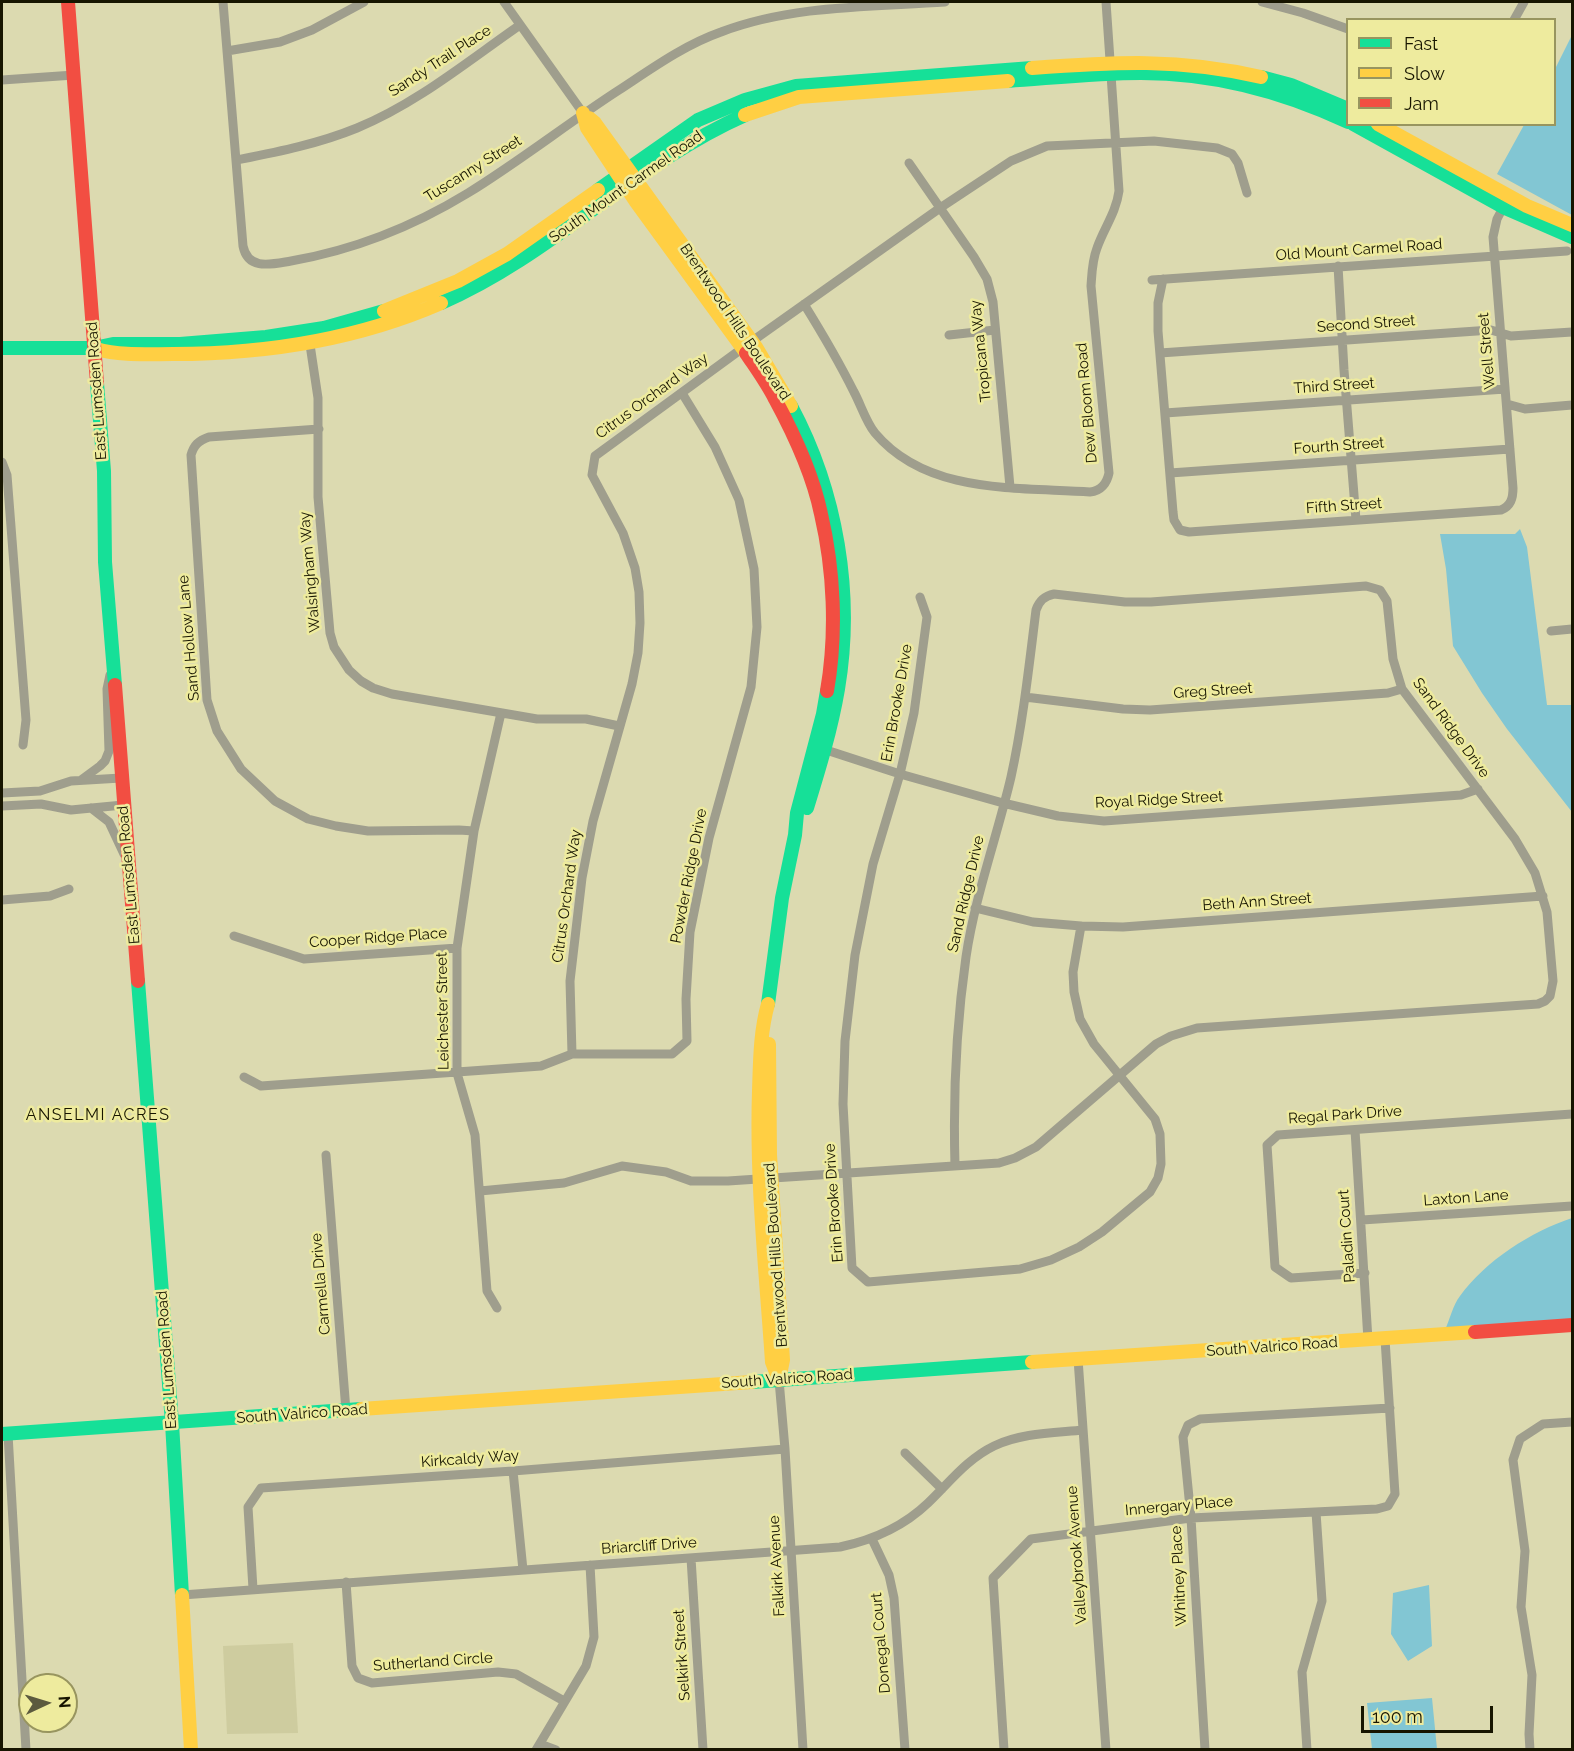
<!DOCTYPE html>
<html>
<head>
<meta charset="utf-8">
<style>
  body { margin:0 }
  #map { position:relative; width:1574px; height:1751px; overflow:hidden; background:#dcdab0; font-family:Raleway,sans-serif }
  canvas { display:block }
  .frame { position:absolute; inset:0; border:3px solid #171500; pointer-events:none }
  .legend { position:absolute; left:1346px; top:18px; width:210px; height:108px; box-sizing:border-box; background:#eeeb9e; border:2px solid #98955f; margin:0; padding:8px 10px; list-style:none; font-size:18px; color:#171500 }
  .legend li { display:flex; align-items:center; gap:12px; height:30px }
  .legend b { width:30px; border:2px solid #98955f }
  .north { position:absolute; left:18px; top:1673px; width:60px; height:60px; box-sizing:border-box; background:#eeeb9e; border:2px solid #98955f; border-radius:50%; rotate:86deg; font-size:16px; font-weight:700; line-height:24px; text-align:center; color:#171500 }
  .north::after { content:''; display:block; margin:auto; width:21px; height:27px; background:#5c5a3e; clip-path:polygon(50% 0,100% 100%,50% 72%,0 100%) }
  .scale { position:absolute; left:1361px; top:1706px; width:132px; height:27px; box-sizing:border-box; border:3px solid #171500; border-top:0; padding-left:8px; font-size:18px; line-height:21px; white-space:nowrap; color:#171500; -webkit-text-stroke:4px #eeeb9e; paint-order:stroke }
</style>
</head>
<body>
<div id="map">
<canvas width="1574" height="1751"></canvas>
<div class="frame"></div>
<ul class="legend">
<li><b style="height:8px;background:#16e098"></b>Fast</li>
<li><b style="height:8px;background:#ffcf43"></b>Slow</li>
<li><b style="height:8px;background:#f24e42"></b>Jam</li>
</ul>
<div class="north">N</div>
<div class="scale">100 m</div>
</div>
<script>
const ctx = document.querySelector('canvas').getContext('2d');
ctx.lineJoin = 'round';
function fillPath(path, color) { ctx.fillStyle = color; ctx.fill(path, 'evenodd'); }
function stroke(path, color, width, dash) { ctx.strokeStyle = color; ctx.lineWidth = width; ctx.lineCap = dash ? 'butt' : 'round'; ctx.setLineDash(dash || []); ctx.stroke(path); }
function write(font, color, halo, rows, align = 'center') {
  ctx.font = font + ' Raleway,sans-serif'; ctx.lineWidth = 5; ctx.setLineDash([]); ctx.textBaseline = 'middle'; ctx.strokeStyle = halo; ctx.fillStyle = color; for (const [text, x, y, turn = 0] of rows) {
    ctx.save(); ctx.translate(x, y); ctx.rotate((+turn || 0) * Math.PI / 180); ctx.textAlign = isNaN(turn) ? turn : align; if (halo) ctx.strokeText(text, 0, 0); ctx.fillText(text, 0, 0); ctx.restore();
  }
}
fillPath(new Path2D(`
  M293,1643L298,1733L227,1734L223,1646Z`), '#cecc9f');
fillPath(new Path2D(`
  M1572,35V215L1497,174L1524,125L1554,124L1555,69Z
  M1520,529L1527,547L1547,705H1572V812L1507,729L1482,693L1453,646L1446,569L1440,534H1515Z
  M1572,1218V1321L1445,1330C1450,1319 1453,1305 1460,1296C1485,1261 1532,1231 1572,1218Z
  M1429,1585L1432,1646L1408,1661L1391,1634L1393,1593Z
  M1432,1698L1437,1749H1372L1367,1703Z`), '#82c6d3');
stroke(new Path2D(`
  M223,2L243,246C248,271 272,264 291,261C354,250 414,226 468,193C520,161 568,123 619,90C651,69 684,45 721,32C792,5 870,7 945,2
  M504,2L583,113
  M1262,2L1303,13L1348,29
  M1514,20L1524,2
  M227,51L280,42L312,30L364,2
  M2,80L74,75
  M237,160C277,152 318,144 357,128C416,104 468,61 520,25
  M909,163L974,257L987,279L993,302L1010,487
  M1338,266L1344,370L1356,520
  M1163,279L1158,303V331L1173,512L1174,520L1180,530L1189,532L1501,510C1511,506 1513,498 1513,488L1493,237L1497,219L1505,204
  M1152,280L1567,251
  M804,304C822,333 839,362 854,392C861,405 866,422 875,433C927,495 1018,487 1090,492C1101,491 1107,483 1109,473L1091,286C1092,273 1092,261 1097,248C1104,228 1116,213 1119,191L1106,2
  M949,335L995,330
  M309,338L318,398V497L330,633L334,647L349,670L361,681L373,688L392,694L537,719H586L619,726
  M1160,353L1491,330L1511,336L1572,332
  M1507,404L1525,409L1572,405
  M1165,413L1505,389
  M319,429L209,437C198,441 194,445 191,455L207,700L217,731L241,769L275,801L308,819L336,826L368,831L459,830L474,831
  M2,462L7,475L26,720L23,745
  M1170,473L1510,449
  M920,597L927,617L914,713L900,774L873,864L855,955L845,1041L843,1104L852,1268L868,1282L1020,1269L1051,1260L1079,1247L1102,1232L1150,1192L1158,1178L1161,1164L1160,1134L1155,1119L1094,1044L1080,1019L1074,992L1073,972L1081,926
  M1551,631L1572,629
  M1025,697L1123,709L1150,710L1388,693L1402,689
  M820,748L900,774L1003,803L1058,816L1104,821L1461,795L1478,789
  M81,780L100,766L105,761L109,751L107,689L110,675
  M2,793L40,791L71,781L121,778
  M2,806L41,804L71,810L123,805
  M91,808L109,822L124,854
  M2,900L50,896L69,889
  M975,908L1033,922L1081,926L1123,927L1543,896
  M234,936L304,959L457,948
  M572,1054L570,981L582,878L593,821L632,684L638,653L640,623L639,592L635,568L623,533L592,475L595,456L751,342L940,208L1011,161L1047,146L1154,141L1217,148L1232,154L1238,163L1247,193
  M244,1077L261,1086L541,1066L572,1054H672L687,1041L686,999L690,932L709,838L751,687L757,627L754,569L739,500L715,447L682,393
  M1355,1130L1368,1340
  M326,1155L346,1411
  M480,1191L564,1183L622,1166L666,1172L691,1181H728L999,1163L1015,1158L1036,1147L1156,1044L1171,1036L1197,1028L1538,1004L1545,1001L1550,996L1553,981L1547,912L1535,873L1515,839L1402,689L1393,659L1387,601L1380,590L1366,586L1151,602H1125L1054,594C1044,596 1039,601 1036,610C1029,666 1023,722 1011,777C997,837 975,896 966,957C956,1027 953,1096 955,1166
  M1362,1220L1572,1206
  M1365,1273L1291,1278L1275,1267L1267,1145L1278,1135L1572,1114
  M497,1308L487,1291L475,1135L457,1073V948L474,831L501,713
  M1078,1359L1106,1750
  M779,1380L785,1449L803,1750
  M8,1434L26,1750
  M905,1453L942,1489
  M513,1471L523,1570
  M872,1539L889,1575L894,1598L905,1750
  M691,1558L703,1750
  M346,1582L352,1666L358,1678L372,1683L498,1672L516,1674L564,1701
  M253,1589L248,1507L261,1488L513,1471L785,1449
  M182,1595L840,1547C873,1540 903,1527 928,1503C949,1483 967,1459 994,1446C1021,1433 1053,1433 1083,1430
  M540,1744L556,1750
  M536,1750L586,1666L594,1637L590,1565
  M1004,1750L993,1578L1031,1539L1191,1518L1377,1509L1388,1506L1395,1494L1385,1339
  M1205,1750L1191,1518L1183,1437L1188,1425L1200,1419L1390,1408
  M1307,1750L1302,1672L1322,1601L1316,1512
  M1530,1750L1529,1734L1532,1675L1521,1607L1525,1551L1513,1460L1520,1439L1543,1424L1572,1422`), '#9f9e8d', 9);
stroke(new Path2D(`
  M1261,77L1291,85L1348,109
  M1008,81C1052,78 1096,73 1141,73C1214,73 1282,91 1348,122
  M1353,124L1503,207L1572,237
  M598,190L698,120L745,100L796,86L1032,68
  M441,303C552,255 634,164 745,115
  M2,348H94L113,344H180L266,337L324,328L384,311
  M97,383L104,471L105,562L115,685
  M791,406C837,492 854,594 838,689C831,730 819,769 807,808
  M138,981L172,1423L182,1595
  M768,1004L782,898L795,835L797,813L823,714L827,691
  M752,1382L1032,1362
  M2,1434L361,1409`), '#16e098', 14);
stroke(new Path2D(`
  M1032,68C1115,62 1179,58 1261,77
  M583,113L587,128L636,202L746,353
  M745,115L799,97L1008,81
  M589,118L595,123L756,347L791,406
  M1378,124L1527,206L1572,225
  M384,311L458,281L507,254L598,190
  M96,349C121,356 147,354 173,354C265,354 356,340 441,303
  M768,1004C760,1032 760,1062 759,1091C756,1181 766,1272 772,1362L779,1380
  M769,1044L770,1155L783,1360L779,1380
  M1032,1362L1475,1332
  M361,1409L752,1382
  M182,1595L191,1750`), '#ffcf43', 14);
stroke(new Path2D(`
  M68,2L97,383
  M746,353C756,368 767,383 775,399C794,434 813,475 821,514C834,570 837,633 827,691
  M115,685L138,981
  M1475,1332L1572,1325`), '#f24e42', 14);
write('15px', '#171500', '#eeeb9e', [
  ["Sandy Trail Place",440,61,-33],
  ["Tuscanny Street",473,169,-32],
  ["South Mount Carmel Road",626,187,-35],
  ["Old Mount Carmel Road",1359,250,-4],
  ["Brentwood Hills Boulevard",735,322,56],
  ["Second Street",1366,324,-4],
  ["Tropicana Way",981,351,-96],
  ["Well Street",1487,351,-95],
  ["Third Street",1334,386,-4],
  ["East Lumsden Road",97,391,-94],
  ["Citrus Orchard Way",652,396,-36],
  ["Dew Bloom Road",1087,403,-95],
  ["Fourth Street",1339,446,-4],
  ["Fifth Street",1344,506,-4],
  ["Walsingham Way",310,572,-95],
  ["Sand Hollow Lane",189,638,-95],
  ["Greg Street",1213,691,-4],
  ["Erin Brooke Drive",897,703,-80],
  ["Sand Ridge Drive",1451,728,54],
  ["Royal Ridge Street",1159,800,-3],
  ["East Lumsden Road",129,875,-95],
  ["Powder Ridge Drive",689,876,-79],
  ["Sand Ridge Drive",966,894,-77],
  ["Citrus Orchard Way",567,896,-82],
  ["Beth Ann Street",1257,902,-4],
  ["Cooper Ridge Place",378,938,-4],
  ["Leichester Street",443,1011,-91],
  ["Regal Park Drive",1345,1115,-4],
  ["Laxton Lane",1466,1198,-4],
  ["Erin Brooke Drive",834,1203,-94],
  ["Paladin Court",1347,1236,-94],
  ["Brentwood Hills Boulevard",776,1255,-94],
  ["Carmella Drive",321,1284,-95],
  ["South Valrico Road",1272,1347,-4],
  ["East Lumsden Road",167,1360,-94],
  ["South Valrico Road",787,1379,-4],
  ["South Valrico Road",302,1414,-4],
  ["Kirkcaldy Way",470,1459,-4],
  ["Innergary Place",1179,1506,-5],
  ["Briarcliff Drive",649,1546,-4],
  ["Valleybrook Avenue",1077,1555,-94],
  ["Falkirk Avenue",777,1566,-93],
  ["Whitney Place",1179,1576,-93],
  ["Donegal Court",881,1643,-95],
  ["Selkirk Street",682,1655,-94],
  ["Sutherland Circle",433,1662,-4]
]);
ctx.letterSpacing = '1.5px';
write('16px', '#171500', '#eeeb9e', [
  ["ANSELMI ACRES",98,1115]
]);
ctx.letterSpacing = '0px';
</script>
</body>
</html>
